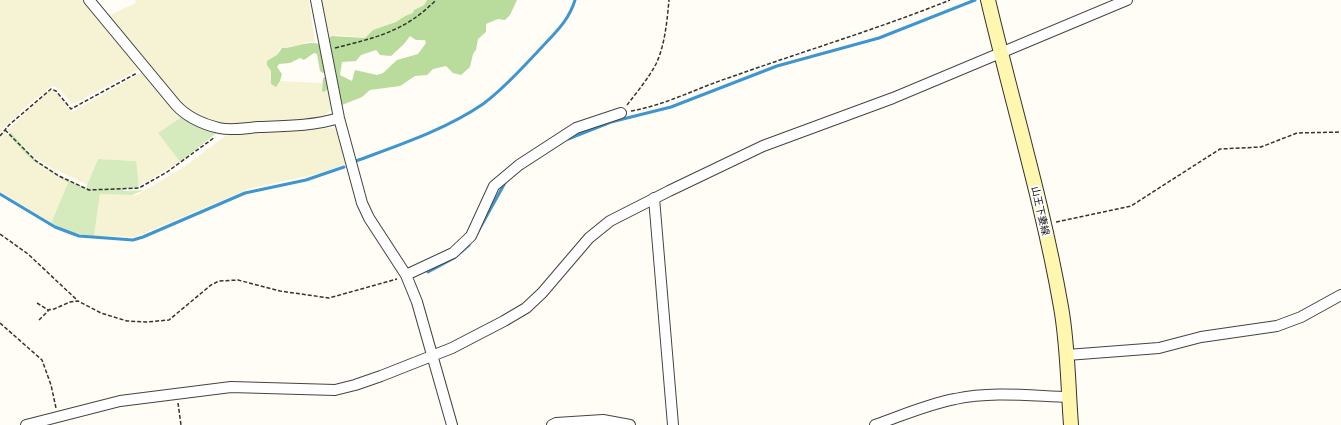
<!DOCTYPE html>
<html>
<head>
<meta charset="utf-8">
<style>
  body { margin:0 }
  canvas { display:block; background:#fffdf5 }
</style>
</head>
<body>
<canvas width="1341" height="425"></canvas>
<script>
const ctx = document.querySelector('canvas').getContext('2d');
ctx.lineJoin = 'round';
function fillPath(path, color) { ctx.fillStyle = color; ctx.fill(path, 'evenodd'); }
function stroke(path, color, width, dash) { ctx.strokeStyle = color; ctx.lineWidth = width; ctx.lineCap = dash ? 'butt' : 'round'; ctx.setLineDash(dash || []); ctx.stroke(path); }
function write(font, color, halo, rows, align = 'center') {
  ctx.font = font + ' "Noto Serif","Noto Sans JP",serif'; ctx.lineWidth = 4; ctx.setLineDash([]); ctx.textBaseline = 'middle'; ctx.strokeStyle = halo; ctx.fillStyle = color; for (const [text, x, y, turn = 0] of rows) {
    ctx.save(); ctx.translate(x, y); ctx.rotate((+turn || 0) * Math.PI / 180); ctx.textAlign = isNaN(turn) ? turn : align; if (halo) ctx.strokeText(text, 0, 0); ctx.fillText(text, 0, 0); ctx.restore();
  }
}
fillPath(new Path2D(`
  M0,0H84L141,68L73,104L58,88L54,86L49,88L9,122L0,133Z
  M135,0H309L315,42H307L292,48H282L279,50L270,78L278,85L280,81L322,83V90L326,91L328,89L331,110L323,117L316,119L233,124L211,122L187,111L106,17L136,3Z
  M319,0H427L424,5L419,7L414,13L405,16L396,22L373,30L365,38L339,35L332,36L328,39Z
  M144,71L183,116L158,133L180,162L139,186L135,161L98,159L88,185L50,167L34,157L8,129L50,90L56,92L72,112Z
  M334,128L337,132L345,164L322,173L251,188L135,237L94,236L100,194L137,195L184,167L225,136L237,133Z
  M5,132L29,158L68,183L51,223L0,191V139Z`), '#f6f3d4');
fillPath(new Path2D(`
  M183,116L218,132L180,162L158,133Z
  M11,132L36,161L59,176L86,188L98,159L136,161L139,186L136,188L123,189V191L144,190L132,195L100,194L94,236C79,235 64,231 51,223L68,183L29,158L8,135Z`), '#d5ebbd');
fillPath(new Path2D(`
  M427,0H517L510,15L505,20L498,19L486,24V32L478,39L476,50L473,54L470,67L461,75L453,73L446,66L433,69L427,75L415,76L400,86L370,90L362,97L342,105L337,103L329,88L324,92L322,91L323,78L327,76L326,71L323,73L320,71L317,54L314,53L304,60L300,58L290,63L279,64L277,67L282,74L280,81L276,87L271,84V71L267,65V61L277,55L282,48C296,48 307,40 320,44L332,36L365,38L373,30L396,22L405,16L413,13L414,10L424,5ZM410,36L416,40H425L426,43L418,54L397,60L383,73L377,75L355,70L352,81L340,75L342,62L356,61L361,55L376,50L380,55L391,56L404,44Z`), '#b9dc9c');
stroke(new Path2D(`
  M568,139L611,122L671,107L777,66L879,38L975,0
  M356,161C399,145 445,130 483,104C505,88 524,66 542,47C556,32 569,20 575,0
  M0,194L55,227L79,236L133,240L143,237L245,193L306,180L344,167
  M476,235L506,181
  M428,272L454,258L469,245`), '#3f96cf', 3);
const street = new Path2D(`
  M89,0L176,105C188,118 202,124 219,128C232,131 246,128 259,127C286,126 313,126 339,118
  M316,0L339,118L362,203L369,218L406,275L417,302L452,425
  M654,198L673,425
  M406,275L453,253L471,236L494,186L519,165L576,128L621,113
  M1067,355L1159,348L1201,337L1277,326L1301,317L1341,295
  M26,425L120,401L231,387L335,390L355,385L381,376L452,348L504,321L526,308L542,293L589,238L610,221L669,191L763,146L893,98L1127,0
  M552,425L556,423L603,420L630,425
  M875,425C901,416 928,404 955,399C992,391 1032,396 1069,397`);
const secondary = new Path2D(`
  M988,0C1012,102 1043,204 1061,307C1068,346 1068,386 1071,425`);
stroke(street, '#444', 12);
stroke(secondary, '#333', 16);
stroke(new Path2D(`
  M335,48C377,37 404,32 436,0
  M627,105C637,92 648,79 656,64C665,45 667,21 669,0
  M631,111C666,105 697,88 731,77C804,51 878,29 950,0
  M5,130L36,161L59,176L89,190L139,188L167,172L215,137
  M0,136L9,125L51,89L56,91L71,109L137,73
  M1056,222L1131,206L1220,149L1261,147L1297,133L1341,132
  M0,234L28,254L77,300
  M37,303L48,310L54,309L70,302L78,301L101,313L127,321L146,322L169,320L211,285L219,281L238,280L280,291L329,298L397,279
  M39,320L50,309
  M0,323L42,360L51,385L56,408
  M178,403L181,425`), '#333', 1.5, [4, 2]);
stroke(street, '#fff', 10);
stroke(secondary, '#fff6b0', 14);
write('10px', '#111', '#fff', [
  ["山王下妻線",1040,211,77]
]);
</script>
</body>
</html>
